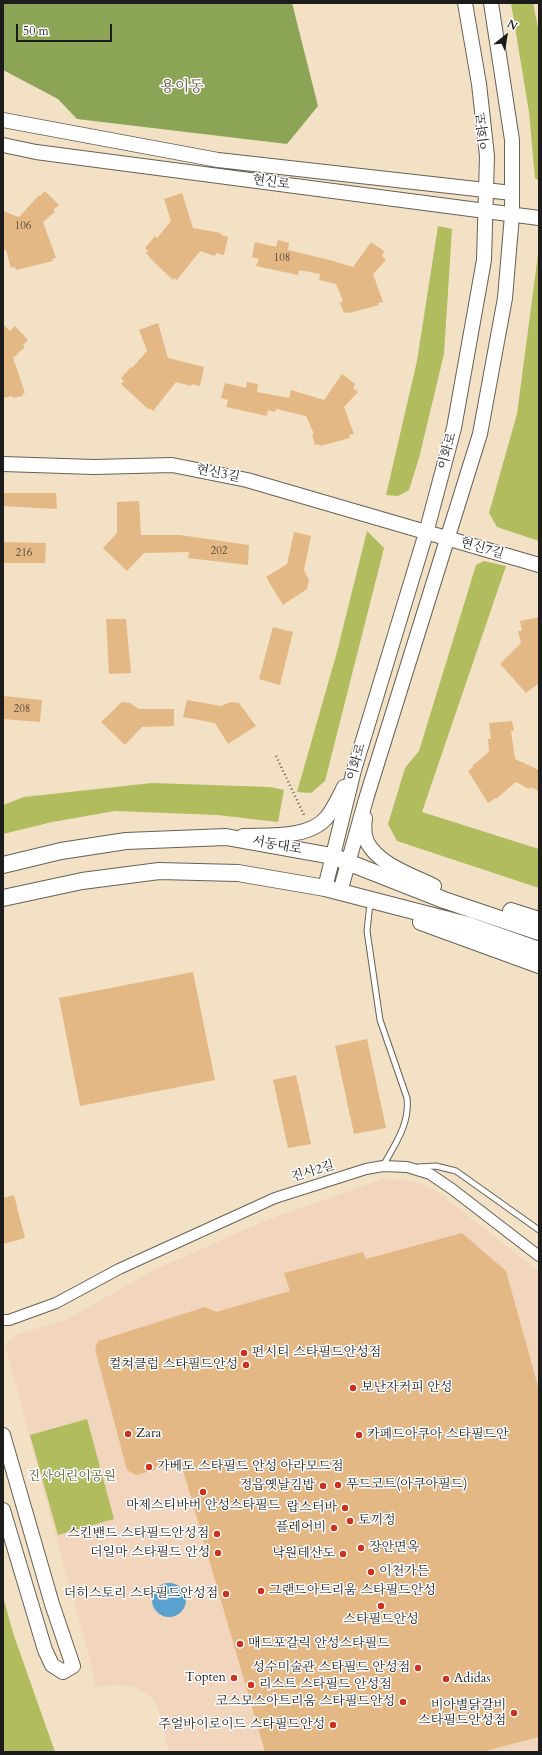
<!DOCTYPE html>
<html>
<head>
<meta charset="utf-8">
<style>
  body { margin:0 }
  #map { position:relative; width:542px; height:1755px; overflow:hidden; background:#f2e1c5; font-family:Cardo,serif }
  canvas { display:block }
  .frame { position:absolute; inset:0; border:4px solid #1c1c1c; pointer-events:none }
  .north { position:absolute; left:486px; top:16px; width:40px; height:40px; -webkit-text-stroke:3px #fff; paint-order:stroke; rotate:30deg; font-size:11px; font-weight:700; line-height:16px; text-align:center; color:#1c1c1c }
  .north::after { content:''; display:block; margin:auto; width:14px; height:18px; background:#1c1c1c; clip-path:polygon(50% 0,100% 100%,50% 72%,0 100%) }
  .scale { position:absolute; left:16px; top:24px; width:96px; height:18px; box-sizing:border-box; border:2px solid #1c1c1c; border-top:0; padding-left:5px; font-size:12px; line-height:14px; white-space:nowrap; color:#1c1c1c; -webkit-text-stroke:3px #fff; paint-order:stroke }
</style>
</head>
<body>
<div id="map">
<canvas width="542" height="1755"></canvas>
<div class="frame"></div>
<div class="north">N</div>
<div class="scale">50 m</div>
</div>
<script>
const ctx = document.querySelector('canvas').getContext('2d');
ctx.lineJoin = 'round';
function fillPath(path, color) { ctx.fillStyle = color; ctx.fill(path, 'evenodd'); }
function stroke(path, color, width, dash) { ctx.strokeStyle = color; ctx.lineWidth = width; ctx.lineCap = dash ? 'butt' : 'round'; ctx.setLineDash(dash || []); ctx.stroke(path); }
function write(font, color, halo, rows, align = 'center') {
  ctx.font = font + ' Cardo,"Noto Serif KR",serif'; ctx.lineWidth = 3; ctx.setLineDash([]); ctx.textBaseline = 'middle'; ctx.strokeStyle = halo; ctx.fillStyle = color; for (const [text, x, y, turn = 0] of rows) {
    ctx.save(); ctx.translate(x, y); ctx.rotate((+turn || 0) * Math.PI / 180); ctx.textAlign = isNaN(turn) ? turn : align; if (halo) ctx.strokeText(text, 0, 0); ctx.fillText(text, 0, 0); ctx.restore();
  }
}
fillPath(new Path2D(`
  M383,1179L405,1180L429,1187L443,1196L539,1272V1752H169L158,1708L151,1696L134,1687L116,1685L95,1687L93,1670L62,1560L5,1344L18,1334L66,1320L154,1270L262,1222Z`), '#f1d5bd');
fillPath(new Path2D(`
  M511,3H533L539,32V181L535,178L529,112Z
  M438,226L452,229L444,354L419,458L409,490L398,496L386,495L417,361Z
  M539,247V541L497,527L489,513L517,414Z
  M367,531L384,548L325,781L311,793L297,792L337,652Z
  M484,561L506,566L422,812L539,849V888L397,841L388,824L405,768L419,751L476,565Z
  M152,783L270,787L284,790L278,822L217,815L115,811L52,822L3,834V805L24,797Z
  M87,1419L114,1519L58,1535L30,1435Z
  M3,1596L13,1633L55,1752H3Z`), '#b0bc5e');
fillPath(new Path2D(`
  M3,3H292L318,106L287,144L77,119L58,99L3,70Z`), '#8ca455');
fillPath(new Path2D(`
  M152 1600a17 17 0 1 1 34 0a17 17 0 1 1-34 0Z`), '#59a1cf');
fillPath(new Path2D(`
  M45,191L59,205L53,210L55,212L43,222L56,258L52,259L53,261L16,270L15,267L11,268L6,250H3V211L19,217L39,195L40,196Z
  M182,193L193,228L221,233V235L228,237L224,255L216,253L215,256L200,251L177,280L174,278L173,280L154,262L146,253L148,251L145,248L155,236L157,238L171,221L164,199Z
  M278,240L289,243L288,250L330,260L353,267L371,242L384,251L382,256L386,260L373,274L383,302L378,303L379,305L349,313L348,312L344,313L340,303L343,301L336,284L319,280L320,274L299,270L298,275L256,266L259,259L252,257L255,242L276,247Z
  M158,323L168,358L204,367L200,386L192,384L191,386L176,382L153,411L150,408L149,410L121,384L124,381L121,378L131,367L132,368L147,351L139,330Z
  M3,324L10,331L15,326L28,340L23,345L25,347L13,358L25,393L22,394L23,396L13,398L12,396L3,398Z
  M342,374L355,384L353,388L358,392L344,407L354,434L349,435L350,438L320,446L319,444L315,445L312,435L314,434L306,416L276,409L275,412L268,410L267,416L226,407L228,400L221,398L225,383L246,388L247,382L258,384L257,392L289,398L291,390L324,400Z
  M3,493H56L57,509L3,506Z
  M139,501L141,535H180L249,545L248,565L188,558L189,552L144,553L127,571L103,548L117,533V502Z
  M294,532L311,536L304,570L309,580L307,589L283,605L266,577L287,564Z
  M3,542L46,543L45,563H3Z
  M539,617V683L526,693L500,664L521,643L518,631H522L520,621Z
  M106,619H126L131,673L109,674Z
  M273,627L293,632L280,685L259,679Z
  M3,696L42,700L40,722L3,719Z
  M187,700L221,706L231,702L239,703L256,726L228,744L215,723L183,717Z
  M122,702L130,703L139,709H174V726L142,727L125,745L101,722Z
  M512,721L514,731H511L515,759L539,770V791L530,787L529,789L516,782L496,799L495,798L488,803L468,771L473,767L472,766L489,752L488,739H491L489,723Z
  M193,972L215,1080L80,1106L59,998Z
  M367,1039L386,1128L354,1134L335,1046Z
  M296,1075L311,1144L288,1148L273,1080Z
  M14,1195L25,1238L3,1244V1198Z
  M462,1233L506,1271L539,1390V1737L481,1752H265L181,1463L136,1475L127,1470L95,1349L98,1341L205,1307L216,1312L290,1291L284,1273L363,1252L366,1259Z`), '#e4b885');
const lane = new Path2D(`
  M370,903L367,931L380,1020L407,1098C410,1124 395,1144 383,1166
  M418,1167L436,1166L456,1171L539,1230`);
const street = new Path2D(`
  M3,1320H9L56,1303L119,1269L275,1198L366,1169L383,1166L407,1167L430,1174L452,1189L539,1256`);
const secondary = new Path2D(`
  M3,120L218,160L512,193
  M3,145L36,152L539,218
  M3,464L94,467L172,465L247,480L539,565
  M365,818C364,825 364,835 367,842C379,865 412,875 434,886
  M243,836C269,835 309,839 327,817C334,808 339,797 344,787
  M325,888L354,770L426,533L454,428L484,260L487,156L479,84L465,3
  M340,892L366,799L480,434L505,298L512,215V140L491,3
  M3,1435L52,1604L73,1666L63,1672L52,1665L45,1650L3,1510`);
const primary = new Path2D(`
  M3,865L61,851L126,841L226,837L332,856L444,900L539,932
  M3,898L82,881L159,871L238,873L325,888L468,925L539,950
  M511,911L539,920
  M421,922L539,965`);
stroke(lane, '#676157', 7);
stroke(street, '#676157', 12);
stroke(secondary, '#676157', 16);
stroke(primary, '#676157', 18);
stroke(new Path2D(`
  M276,756L305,817`), '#676157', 2.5, [1, 3]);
stroke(lane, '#fff', 5);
stroke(street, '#fff', 10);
stroke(secondary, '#fff', 14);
stroke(primary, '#fff', 16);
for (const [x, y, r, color] of [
  [244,1353,4,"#c8321e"],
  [246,1365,4,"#c8321e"],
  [353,1388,4,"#c8321e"],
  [128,1434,4,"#c8321e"],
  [359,1435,4,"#c8321e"],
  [149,1467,4,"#c8321e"],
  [338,1485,4,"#c8321e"],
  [323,1486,4,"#c8321e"],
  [203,1492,4,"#c8321e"],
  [345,1508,4,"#c8321e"],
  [350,1521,4,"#c8321e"],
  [334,1528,4,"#c8321e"],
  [217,1534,4,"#c8321e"],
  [361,1548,4,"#c8321e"],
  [218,1553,4,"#c8321e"],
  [343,1554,4,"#c8321e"],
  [371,1572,4,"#c8321e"],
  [261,1591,4,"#c8321e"],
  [226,1594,4,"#c8321e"],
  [381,1606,4,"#c8321e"],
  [240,1644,4,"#c8321e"],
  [418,1668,4,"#c8321e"],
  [234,1678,4,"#c8321e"],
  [446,1679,4,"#c8321e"],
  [251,1685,4,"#c8321e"],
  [403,1702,4,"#c8321e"],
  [514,1713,4,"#c8321e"],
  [333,1725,4,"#c8321e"]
]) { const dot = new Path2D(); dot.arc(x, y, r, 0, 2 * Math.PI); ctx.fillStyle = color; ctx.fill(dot); stroke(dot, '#fff', 1.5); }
write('11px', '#4e4336', null, [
  ["106",23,226],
  ["108",282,258],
  ["202",219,551],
  ["216",24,553],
  ["208",22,709]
]);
write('13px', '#1c1c1c', '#fff', [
  ["이화로",484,131,-97],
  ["현신로",271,183,8],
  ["이화로",448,451,-75],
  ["현신3길",218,474,11],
  ["현신7길",482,549,16],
  ["이화로",357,762,-74],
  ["서동대로",277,846,10],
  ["진사2길",313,1172,-17]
]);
write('13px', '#1c1c1c', '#fff', [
  ["펀시티 스타필드안성점",252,1353],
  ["컬쳐클럽 스타필드안성",238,1365,"right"],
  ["보난자커피 안성",361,1388],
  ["Zara",136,1434],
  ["카페드아쿠아 스타필드안",367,1435],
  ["가베도 스타필드 안성 아라모드점",157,1467],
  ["푸드코트(아쿠아필드)",346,1485],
  ["정읍옛날김밥",315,1486,"right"],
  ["마제스티바버 안성스타필드",203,1506,"center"],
  ["랍스터바",337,1508,"right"],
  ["토끼정",358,1521],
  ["플레어비",326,1528,"right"],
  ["스킨밴드 스타필드안성점",209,1534,"right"],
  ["장안면옥",369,1548],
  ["더일마 스타필드 안성",210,1553,"right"],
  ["낙원테산도",335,1554,"right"],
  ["이천가든",379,1572],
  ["그랜드아트리움 스타필드안성",269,1591],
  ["더히스토리 스타필드안성점",218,1594,"right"],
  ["스타필드안성",381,1620,"center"],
  ["매드포갈릭 안성스타필드",248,1644],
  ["성수미술관 스타필드 안성점",410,1668,"right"],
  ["Topten",226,1678,"right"],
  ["Adidas",454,1679],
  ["리스트 스타필드 안성점",259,1685],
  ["코스모스아트리움 스타필드안성",395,1702,"right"],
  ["비아별닭갈비",506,1706,"right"],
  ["스타필드안성점",506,1721,"right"],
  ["주얼바이로이드 스타필드안성",325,1725,"right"]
], 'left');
write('13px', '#575c36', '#fff', [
  ["진사어린이공원",72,1477]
]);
write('15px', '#625341', '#fff', [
  ["용이동",182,88]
]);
</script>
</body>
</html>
